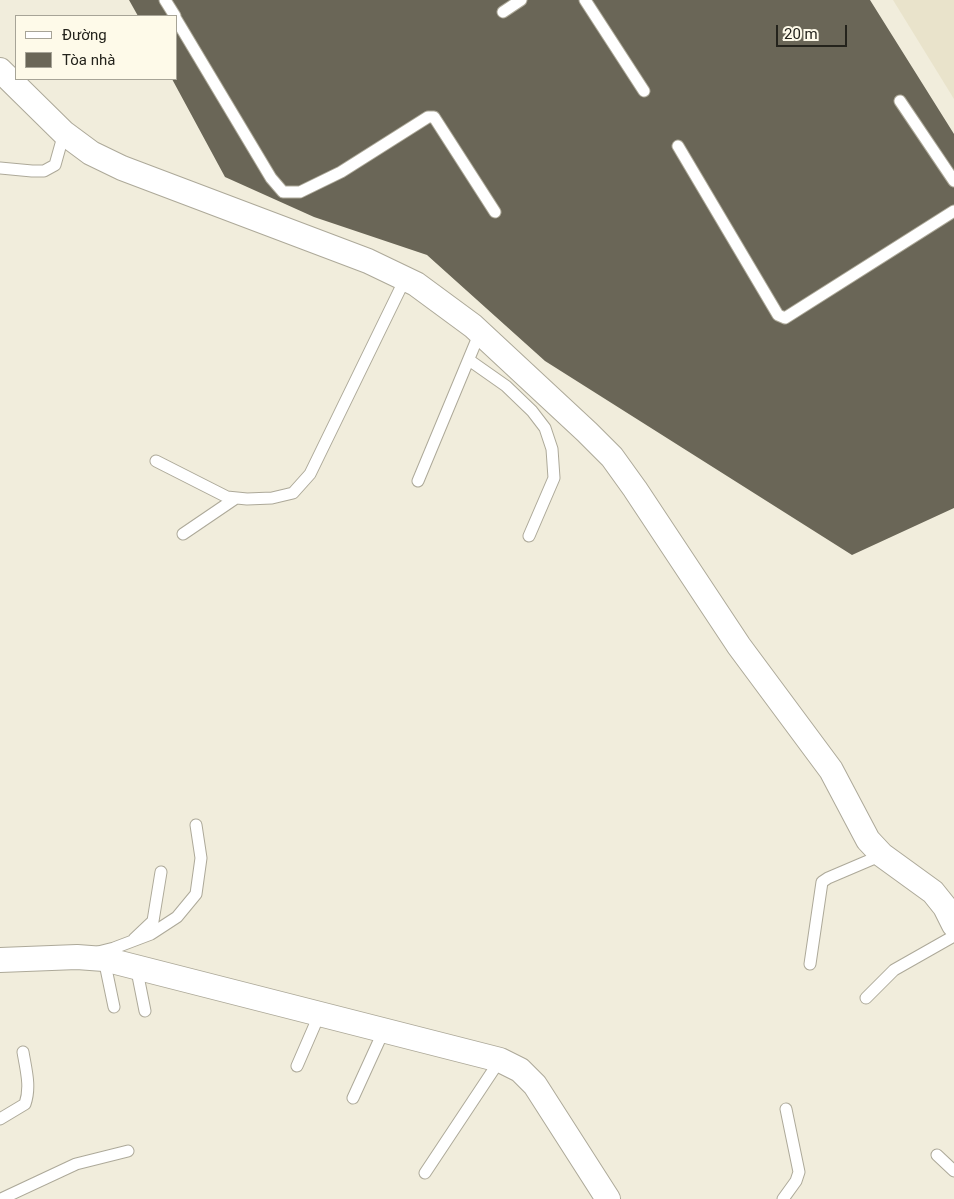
<!DOCTYPE html>
<html>
<head>
<meta charset="utf-8">
<style>
  body { margin:0 }
  #map { position:relative; width:954px; height:1199px; overflow:hidden; background:#f1eddc; font-family:Roboto,sans-serif }
  canvas { display:block }
  .legend { position:absolute; left:15px; top:15px; width:162px; height:65px; box-sizing:border-box; background:#fefae9; border:1px solid #a7a497; margin:0; padding:6px 9px; list-style:none; font-size:15px; color:#24231c }
  .legend li { display:flex; align-items:center; gap:10px; height:25px }
  .legend b { width:25px; border:1px solid #a7a497 }
  .scale { position:absolute; left:776px; top:25px; width:71px; height:22px; box-sizing:border-box; border:2px solid #24231c; border-top:0; padding-left:6px; font-size:15px; line-height:18px; white-space:nowrap; color:#24231c; -webkit-text-stroke:4px #fefae9; paint-order:stroke }
</style>
</head>
<body>
<div id="map">
<canvas width="954" height="1199"></canvas>
<ul class="legend">
<li><b style="height:6px;background:#fff"></b>Đường</li>
<li><b style="height:14px;background:#6a6657"></b>Tòa nhà</li>
</ul>
<div class="scale">20 m</div>
</div>
<script>
const ctx = document.querySelector('canvas').getContext('2d');
ctx.lineJoin = 'round';
function fillPath(path, color) { ctx.fillStyle = color; ctx.fill(path, 'evenodd'); }
function stroke(path, color, width, dash) { ctx.strokeStyle = color; ctx.lineWidth = width; ctx.lineCap = dash ? 'butt' : 'round'; ctx.setLineDash(dash || []); ctx.stroke(path); }
fillPath(new Path2D(`
  M893,0H954V99Z`), '#e9e3cb');
fillPath(new Path2D(`
  M129,0H870L954,134V508L852,555L545,361L427,255L314,217L225,177L172,79H176V16H138Z`), '#6a6657');
const service = new Path2D(`
  M165,0L175,16
  M585,0L644,91
  M503,12L521,0
  M176,19L271,178L283,192H300L341,172L428,117H434L495,212
  M900,101L954,181
  M678,146L778,315L785,318L954,211
  M0,168L32,171H44L55,165L64,133
  M469,360L506,386L532,411L545,428L552,449L554,478L529,536
  M156,461L227,497L247,499L272,498L293,493L310,474L405,279
  M418,481L480,332
  M183,534L236,498
  M134,939L153,921L161,872
  M98,952L114,948L151,934L177,917L196,894L201,858L196,825
  M104,959L114,1007
  M810,964L822,882L828,878L882,855
  M136,966L145,1011
  M866,998L894,970L954,936
  M297,1066L320,1013
  M353,1098L384,1030
  M0,1119L25,1104C31,1087 26,1070 23,1052
  M937,1155L954,1171
  M425,1173L500,1060
  M1,1199L76,1164L128,1151
  M783,1199L796,1181L799,1172L786,1109`);
const minor = new Path2D(`
  M0,70L64,133L91,153L122,168L368,261L416,284L473,326L587,432L612,457L635,489L739,646L831,770L868,840L882,855L933,892L945,907L954,925
  M0,960L77,957L104,959L500,1060L520,1070L535,1085L608,1199`);
stroke(service, '#ada999', 13);
stroke(minor, '#ada999', 26);
stroke(service, '#fff', 11);
stroke(minor, '#fff', 24);
</script>
</body>
</html>
